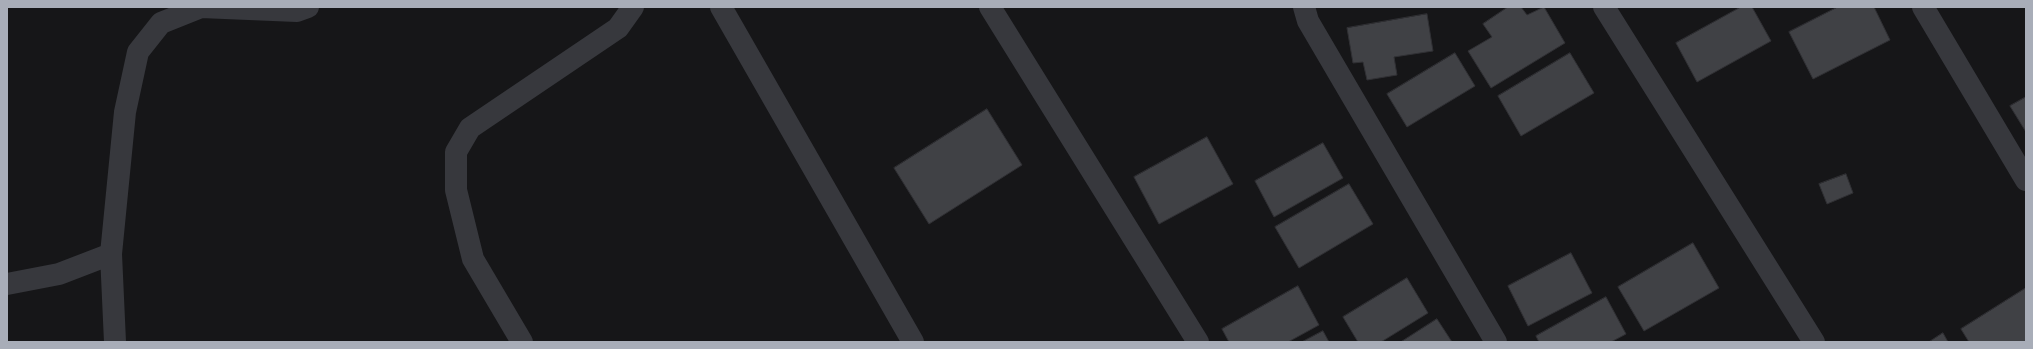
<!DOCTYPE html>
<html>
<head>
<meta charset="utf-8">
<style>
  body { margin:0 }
  #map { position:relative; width:2033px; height:349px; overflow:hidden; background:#161618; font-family:"Varela Round",sans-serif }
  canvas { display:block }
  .frame { position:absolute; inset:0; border:8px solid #a8adb8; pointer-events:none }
</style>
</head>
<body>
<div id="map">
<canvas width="2033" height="349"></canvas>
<div class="frame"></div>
</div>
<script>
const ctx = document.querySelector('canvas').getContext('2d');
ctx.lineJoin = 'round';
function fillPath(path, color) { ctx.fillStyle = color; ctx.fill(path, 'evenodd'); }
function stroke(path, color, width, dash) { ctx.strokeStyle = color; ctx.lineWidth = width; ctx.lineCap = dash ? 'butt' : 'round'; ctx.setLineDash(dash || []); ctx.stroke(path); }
const building = new Path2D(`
  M1508,7H1521L1527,15L1544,7L1565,43L1491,88L1468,51L1492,37L1483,24Z
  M1741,7H1752L1771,41L1697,82L1676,43Z
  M1838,7H1874L1890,40L1813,79L1789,32Z
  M1427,14L1433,51L1394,57L1397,75L1367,80L1363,62L1353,63L1347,28Z
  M1455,53L1475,86L1407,127L1387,94Z
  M1570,53L1594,93L1521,136L1498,96Z
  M2026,97V132L2010,106Z
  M987,109L1022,165L929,224L894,168Z
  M1207,137L1233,184L1159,224L1134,177Z
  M1323,143L1343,178L1274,217L1255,181Z
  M1846,174L1853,193L1827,204L1819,184Z
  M1349,184L1373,224L1299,268L1275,227Z
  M1693,243L1719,288L1644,331L1618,287Z
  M1571,253L1592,293L1528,326L1508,286Z
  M1407,278L1428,313L1381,342H1358L1343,317Z
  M1298,286L1319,325L1288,342H1229L1222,329Z
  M2026,288V342H1969L1961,329Z
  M1606,297L1626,334L1611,342H1539L1536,336Z
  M1437,319L1452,342H1401Z
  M1323,331L1329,342H1302Z
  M1943,333L1948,342H1929Z`);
fillPath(building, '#404145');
stroke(building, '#303034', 1);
stroke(new Path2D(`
  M721,7L913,342
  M990,7L1198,342
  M1304,7L1308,21L1496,342
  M1604,7L1814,342
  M1923,7L2026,180
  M111,254L115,342
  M7,284L59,274L111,254L125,112L138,52L161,23L201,7L297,11L308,7
  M522,342L473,259L456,190V152L470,128L618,28L633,7`), '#37383d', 22);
</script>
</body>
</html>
